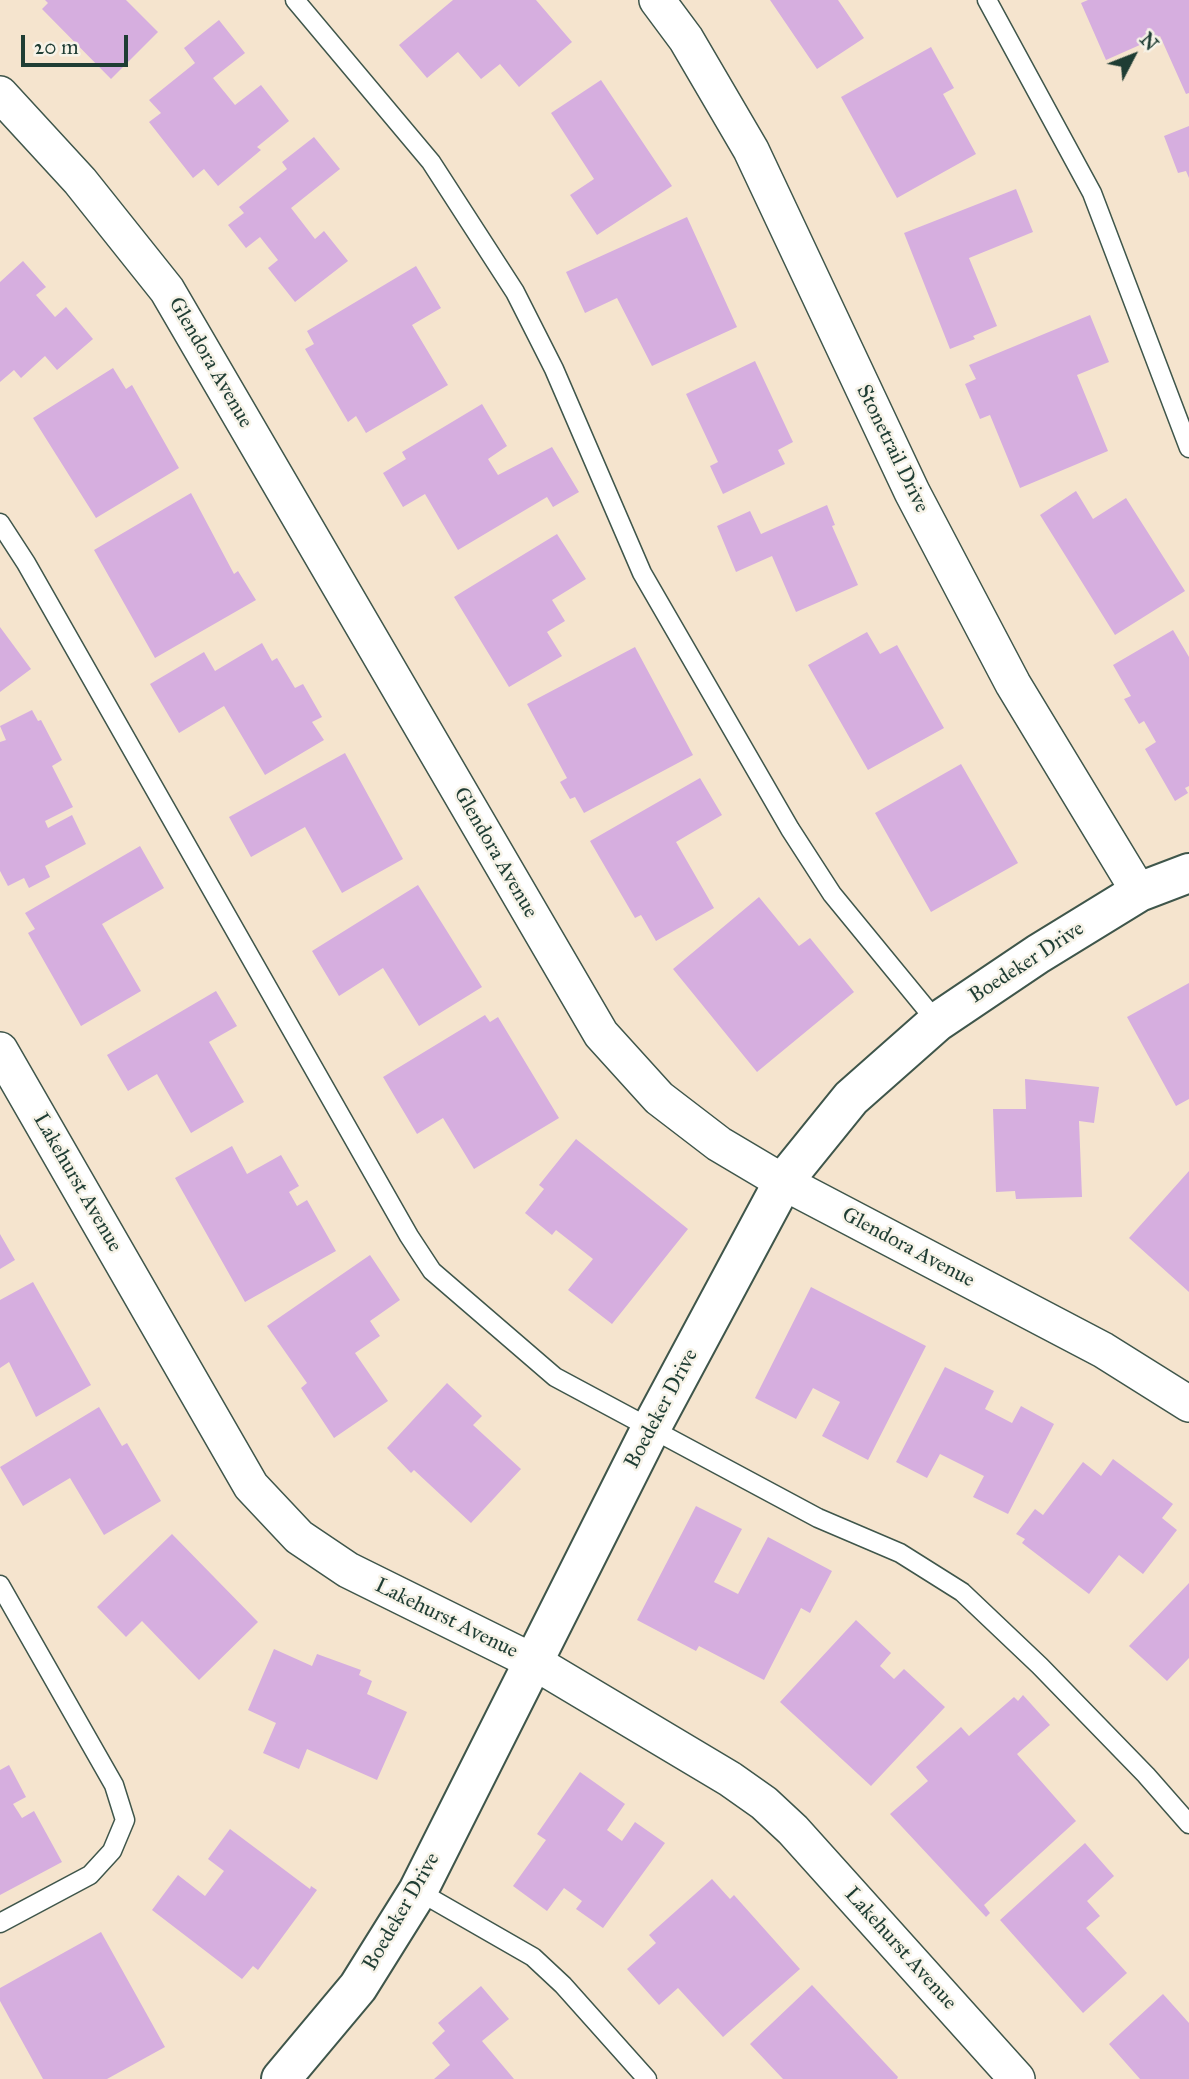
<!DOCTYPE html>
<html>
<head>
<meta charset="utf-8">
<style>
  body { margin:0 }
  #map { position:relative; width:1189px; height:2079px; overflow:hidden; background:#f5e4ce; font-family:"IM FELL Great Primer",serif }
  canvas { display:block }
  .north { position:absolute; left:1098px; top:21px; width:70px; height:70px; -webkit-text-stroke:5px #f7f3e8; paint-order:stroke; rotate:48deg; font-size:19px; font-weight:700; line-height:28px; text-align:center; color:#1f3d34 }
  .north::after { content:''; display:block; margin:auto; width:24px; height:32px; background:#1f3d34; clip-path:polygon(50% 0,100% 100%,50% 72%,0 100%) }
  .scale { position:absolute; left:21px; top:35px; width:107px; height:32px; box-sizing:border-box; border:4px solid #1f3d34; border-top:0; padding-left:9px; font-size:21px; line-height:24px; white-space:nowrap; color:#1f3d34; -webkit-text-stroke:5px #f7f3e8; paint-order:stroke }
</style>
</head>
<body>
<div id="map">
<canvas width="1189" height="2079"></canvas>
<div class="north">N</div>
<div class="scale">20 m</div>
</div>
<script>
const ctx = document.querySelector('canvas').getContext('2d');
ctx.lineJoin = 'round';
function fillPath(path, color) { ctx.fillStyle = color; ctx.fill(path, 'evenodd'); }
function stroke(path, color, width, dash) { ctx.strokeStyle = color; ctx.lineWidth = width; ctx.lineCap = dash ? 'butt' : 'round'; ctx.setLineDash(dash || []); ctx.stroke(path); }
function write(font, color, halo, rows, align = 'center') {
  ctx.font = font + ' "IM FELL Great Primer",serif'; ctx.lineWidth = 5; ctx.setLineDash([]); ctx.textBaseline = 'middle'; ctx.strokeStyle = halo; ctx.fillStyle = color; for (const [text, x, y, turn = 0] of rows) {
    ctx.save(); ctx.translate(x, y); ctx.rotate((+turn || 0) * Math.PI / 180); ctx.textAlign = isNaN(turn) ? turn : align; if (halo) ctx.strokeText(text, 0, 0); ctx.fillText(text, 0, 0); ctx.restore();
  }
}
fillPath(new Path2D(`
  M45,0H126L158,32L111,79L42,9L48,3Z
  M453,0H536L572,42L519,87L500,64L481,79L458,52L427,78L399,45Z
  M770,0H838L864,38L817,69Z
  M1088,0H1189V93L1186,94L1160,36L1106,60L1081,3Z
  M219,20L245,53L213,78L235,105L261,85L289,121L257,147L261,150L218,186L204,169L193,178L149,122L161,113L149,100L195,63L184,48Z
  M931,47L954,88L943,94L976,154L897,198L841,97Z
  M601,80L672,186L597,235L570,195L594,179L551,113Z
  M1189,126V178L1186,171L1178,173L1164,136Z
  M314,137L340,169L291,208L315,239L324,231L348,261L295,302L268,268L278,260L260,237L246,248L228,225L244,213L239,207L287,169L282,162Z
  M1016,189L1033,232L969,258L997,326L973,336L975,339L950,349L904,233Z
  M687,217L737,327L652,366L617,298L585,313L566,272Z
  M23,261L46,287L36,295L55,317L66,307L93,339L57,370L45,356L21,378L14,370L0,382V282Z
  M416,266L441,308L412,325L448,385L366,433L356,416L348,422L305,349L314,344L307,331Z
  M1090,315L1109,362L1077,375L1108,451L1020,488L990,415L980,419L965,384L976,379L969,365Z
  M755,361L793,442L778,450L785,464L723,494L710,466L718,462L686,394Z
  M113,368L126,389L132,385L179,468L96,518L33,418Z
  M482,404L507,446L488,459L498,475L552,447L579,492L553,507L547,497L458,550L425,494L403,507L383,473L406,459L402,452Z
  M1076,491L1093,519L1126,498L1185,591L1115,635L1040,515Z
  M191,493L234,574L238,571L256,600L155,658L94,550Z
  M827,505L835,525L832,526L858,585L796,612L772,556L736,572L717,526L750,511L761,534Z
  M557,534L586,579L552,600L565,621L547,632L562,656L509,687L454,597Z
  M0,627L31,669L0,692Z
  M1173,630L1189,657V786L1185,788L1188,793L1175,801L1145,749L1156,742L1144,721L1139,724L1124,699L1131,696L1113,665Z
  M867,632L880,654L897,645L944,728L868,770L808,665Z
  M262,643L272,661L277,658L295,688L303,684L322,717L312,722L324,740L265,775L224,706L179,733L150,684L204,652L215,671Z
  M635,647L693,755L584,813L575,797L570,799L560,782L567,778L527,704Z
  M32,710L38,721L41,720L62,760L52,766L73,807L45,821L48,828L72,815L86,844L45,866L50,877L29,888L24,878L8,886L0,871V742L6,740L0,726Z
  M345,753L403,859L342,893L305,827L251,857L229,817Z
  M961,764L1018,863L931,912L875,813Z
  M700,778L722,815L676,842L714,908L656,941L641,915L635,918L590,841Z
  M140,846L164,888L102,924L141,991L81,1026L28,933L35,929L25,913Z
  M418,885L482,987L419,1026L383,968L339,996L312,951Z
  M759,897L799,946L810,938L854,992L757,1072L673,969Z
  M1189,983V1099L1176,1106L1127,1017Z
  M216,991L237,1026L209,1042L244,1102L191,1133L157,1074L128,1091L107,1055Z
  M485,1015L490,1022L498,1017L559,1118L474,1169L443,1118L417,1134L383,1077Z
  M1025,1079L1099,1087L1094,1123L1079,1121L1082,1197L1016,1199L1015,1191L996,1192L993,1109H1026Z
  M576,1139L688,1229L612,1324L568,1290L593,1259L556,1230L552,1235L525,1213L544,1189L539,1185Z
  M232,1146L247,1174L281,1155L299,1186L289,1192L297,1206L307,1200L336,1251L245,1302L175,1178Z
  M1189,1171V1292L1129,1238Z
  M0,1234L15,1260L0,1269Z
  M370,1255L400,1300L370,1321L380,1336L355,1353L388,1401L334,1438L301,1388L307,1383L267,1326Z
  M33,1282L91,1385L36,1417L9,1362L0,1368V1300Z
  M811,1287L926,1346L868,1460L822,1436L840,1402L813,1388L796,1419L755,1398Z
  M945,1367L994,1391L985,1409L1012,1423L1021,1406L1054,1424L1008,1514L973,1497L984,1476L940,1454L927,1478L896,1462Z
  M447,1383L482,1416L473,1425L521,1469L471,1523L414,1470L411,1473L387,1448Z
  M99,1407L122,1446L127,1443L161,1501L104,1535L70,1478L23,1506L0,1467Z
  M1113,1459L1173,1504L1162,1518L1177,1530L1143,1574L1119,1555L1089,1594L1022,1543L1025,1539L1016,1534L1035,1509L1043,1515L1083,1462L1101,1476Z
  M696,1506L742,1529L714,1582L738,1594L768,1537L832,1571L810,1613L801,1608L764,1680L699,1646L696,1651L637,1620Z
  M172,1534L258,1622L199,1680L142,1621L126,1637L97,1607Z
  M1189,1583V1658L1167,1681L1129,1646Z
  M856,1620L891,1653L880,1666L894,1679L904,1669L945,1707L871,1786L780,1702Z
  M274,1649L312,1666L317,1654L361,1670L359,1675L372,1681L367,1694L407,1712L377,1780L307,1749L299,1769L263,1753L276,1723L248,1710Z
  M1023,1695L1050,1725L1017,1754L1076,1821L984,1905L990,1913L986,1917L890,1814L928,1781L916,1767L961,1727L969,1736L1014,1697L1018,1701Z
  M9,1765L26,1797L13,1804L22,1818L34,1811L62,1862L0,1895V1770Z
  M580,1772L625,1804L607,1830L622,1841L635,1822L665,1843L603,1928L576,1909L582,1901L564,1888L547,1911L513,1886L546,1840L537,1834Z
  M230,1829L310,1889L311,1886L317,1890L258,1970L253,1966L242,1979L152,1910L178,1875L205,1896L224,1871L208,1859Z
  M1085,1843L1114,1876L1087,1901L1100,1916L1086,1928L1127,1973L1083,2013L1000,1920Z
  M712,1879L730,1899L734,1895L800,1969L723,2037L678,1988L659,2005L627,1969L656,1943L649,1935Z
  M101,1932L165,2047L107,2079H43L0,2001V1988Z
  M812,1985L898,2077L897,2079H783L750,2044Z
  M481,1986L509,2019L482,2041L514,2079H434L450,2065L432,2043L445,2031L438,2023Z
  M1163,1994L1189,2023V2079H1140L1109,2044Z`), '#d6aedf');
const service = new Path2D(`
  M295,0L431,162L515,292L554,369L642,573L790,829L832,894L937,1022
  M987,0L1092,193L1189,448
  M0,523L26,563L409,1236L432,1271L555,1377L818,1518L900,1553L962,1592L1040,1666L1146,1775L1189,1824
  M0,1585L114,1785L125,1820L112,1851L90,1875L0,1923
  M418,1891L533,1957L563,1985L647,2079`);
const minor = new Path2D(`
  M657,0L686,39L751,150L912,492L1013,684L1139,892
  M0,94L80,181L167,290L601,1034L659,1098L719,1144L783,1182L1103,1350L1189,1404
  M0,1050L251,1486L299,1537L348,1570L534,1662L730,1779L764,1803L793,1830L1017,2079`);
const tertiary = new Path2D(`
  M281,2079L358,1987L418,1891L650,1430L783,1182L851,1098L937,1022L1038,954L1139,892L1189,873`);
stroke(service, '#3f564b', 21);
stroke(minor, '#3f564b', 38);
stroke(tertiary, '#3f564b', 42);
stroke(service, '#fff', 18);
stroke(minor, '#fff', 35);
stroke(tertiary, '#fff', 38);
write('21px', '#1f3d34', '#f7f3e8', [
  ["Glendora Avenue",210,363,60],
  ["Stonetrail Drive",892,449,64],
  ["Glendora Avenue",495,853,60],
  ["Boedeker Drive",1027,963,-33],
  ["Lakehurst Avenue",77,1183,60],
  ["Glendora Avenue",908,1248,28],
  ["Boedeker Drive",662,1409,-62],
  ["Lakehurst Avenue",446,1619,26],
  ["Boedeker Drive",402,1912,-60],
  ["Lakehurst Avenue",900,1949,48]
]);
</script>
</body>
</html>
